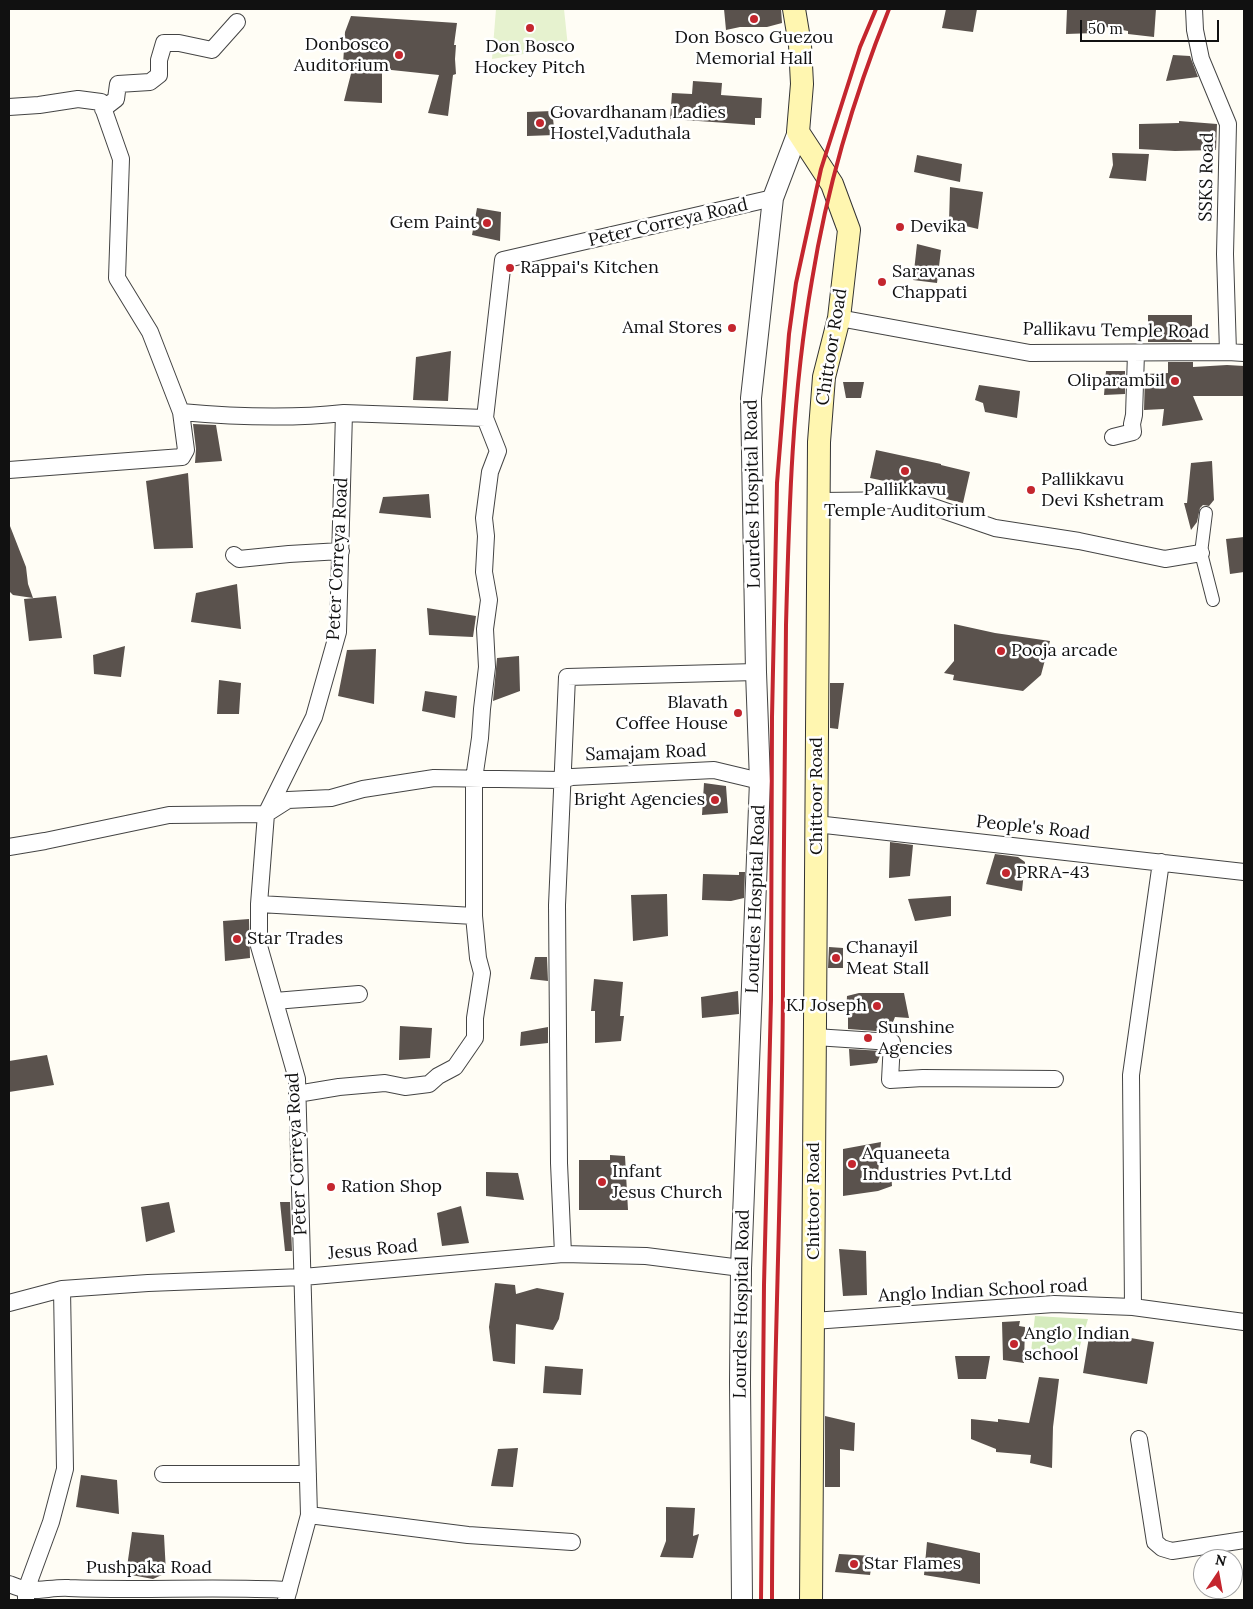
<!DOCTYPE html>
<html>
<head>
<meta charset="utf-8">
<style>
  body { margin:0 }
  #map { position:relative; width:1253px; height:1609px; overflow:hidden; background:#fffdf5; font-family:Lora,serif }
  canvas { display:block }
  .frame { position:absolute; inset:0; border:10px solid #111; pointer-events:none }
  .north { position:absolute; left:1193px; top:1549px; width:50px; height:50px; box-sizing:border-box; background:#fff; border:1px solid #a0a0a0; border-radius:50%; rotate:12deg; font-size:14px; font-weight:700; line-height:20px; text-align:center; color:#111 }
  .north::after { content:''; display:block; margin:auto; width:18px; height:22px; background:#c4262e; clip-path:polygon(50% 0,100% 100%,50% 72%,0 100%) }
  .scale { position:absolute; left:1080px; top:20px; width:139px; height:22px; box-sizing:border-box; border:2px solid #111; border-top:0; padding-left:6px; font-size:15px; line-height:18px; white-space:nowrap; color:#111; -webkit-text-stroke:4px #fff; paint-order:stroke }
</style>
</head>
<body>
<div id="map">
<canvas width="1253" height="1609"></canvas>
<div class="frame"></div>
<div class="north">N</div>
<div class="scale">50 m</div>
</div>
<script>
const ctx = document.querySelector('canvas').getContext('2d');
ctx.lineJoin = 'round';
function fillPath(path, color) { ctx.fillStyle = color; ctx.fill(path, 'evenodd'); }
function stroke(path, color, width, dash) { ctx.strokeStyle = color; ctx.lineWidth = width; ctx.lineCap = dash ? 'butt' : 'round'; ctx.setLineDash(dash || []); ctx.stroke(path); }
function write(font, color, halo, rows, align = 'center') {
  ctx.font = font + ' Lora,serif'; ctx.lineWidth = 5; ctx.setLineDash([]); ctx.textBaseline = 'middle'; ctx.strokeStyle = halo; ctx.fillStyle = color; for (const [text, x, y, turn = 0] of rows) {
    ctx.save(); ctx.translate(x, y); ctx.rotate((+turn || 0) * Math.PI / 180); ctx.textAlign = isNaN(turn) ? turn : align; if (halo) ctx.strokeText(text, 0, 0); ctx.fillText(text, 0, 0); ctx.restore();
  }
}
fillPath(new Path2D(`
  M1035,1316L1088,1319L1079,1349C1063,1356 1047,1358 1031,1352Z`), '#d5ebbd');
fillPath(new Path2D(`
  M496,9H564L568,47L492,59Z`), '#e6f2cf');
fillPath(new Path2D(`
  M724,9H781L782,23L767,27H740L726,30Z
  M946,9H977L973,32L942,28Z
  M1067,9H1156L1154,37L1128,34V31L1095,25V33L1066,34Z
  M351,16L457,23L454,45H456L455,59L456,74L453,75L448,116L428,113L439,75L382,69V103L344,101L353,66L343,65L345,32Z
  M1173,55L1190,56L1198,77L1166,81Z
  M693,81L722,83L721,95L762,98L761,118H755V125L670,119L672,93L692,94Z
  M552,111L555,135L527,136V112Z
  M1179,121L1217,124L1216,150L1175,151L1139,149V124L1179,123Z
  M1112,153L1149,154L1146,181L1109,178L1113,165Z
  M917,155L962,164L960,182L914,172Z
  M950,187L983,192L978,229L949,222Z
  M477,208L501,212L500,241L472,235Z
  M917,244L941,250L937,283L913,280Z
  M1148,315H1192V342H1148Z
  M451,351L448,401L413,400L416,357Z
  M1168,362H1193V367L1227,365L1244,366V396H1193L1203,420L1162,426L1164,409L1144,410L1145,374L1168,373Z
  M1106,371H1125V394L1104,395Z
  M843,382H864L861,398H846Z
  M979,385L1020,391L1017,418L985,412L983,403L975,400Z
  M193,424L216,425L222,461L195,463L196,449Z
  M876,450L941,464V465L970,472L963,503L946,499L948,494L870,478Z
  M1212,461L1214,500L1209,506L1203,505L1200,508L1197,522L1191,530L1184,503H1187L1191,463Z
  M188,473L193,548L154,549L146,481Z
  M429,494L431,518L379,513L383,497Z
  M9,526H10L26,567L28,584L33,598L13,595L9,591Z
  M1244,537V572L1230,574L1226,539Z
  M237,584L241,629L191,622L196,593Z
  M56,596L62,638L29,641L24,599Z
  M427,608L476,616L473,637L429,635Z
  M954,624L995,633L1050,641L1041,675L1023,691L953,680L954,675L944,673L954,661Z
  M125,646L121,677L94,674L93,655Z
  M376,649L374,704L338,696L347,650Z
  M519,656L520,691L493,701L497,658Z
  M219,680L241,683L239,714H217Z
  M830,683H844L838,729L830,728Z
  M425,691L457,696L455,718L422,711Z
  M704,783L726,786L728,813L702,815Z
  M890,842L913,845L910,876L889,878Z
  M995,854L1018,857L1025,862L1022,891L986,884Z
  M739,872H745L744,898L731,901L702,900L703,874L739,875Z
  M667,894L668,936L633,941L631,895Z
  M951,896V916L915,921L908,899Z
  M249,919L250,958L225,961L223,921Z
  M829,947L843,948V968H828Z
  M535,957H547L548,981L530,979Z
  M594,979L623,982L620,1016H624L621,1041L595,1043V1011H591Z
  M738,991L739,1014L702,1018L701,997Z
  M859,993H904L909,1018L895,1017L889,1032L848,1029V1017L846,1016L847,996Z
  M400,1026L432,1028L430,1058L399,1060Z
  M548,1027V1043L520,1046L521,1032Z
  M849,1049L882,1051L877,1063L850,1066Z
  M47,1055L54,1085L9,1092V1061Z
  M881,1142L878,1173L891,1172L892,1186L878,1191L843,1196V1149Z
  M610,1155L625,1156L628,1210H579V1160H610Z
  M486,1172L518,1173L524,1200L486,1196Z
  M169,1202L175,1232L146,1242L141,1207Z
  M280,1202H290L292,1251H285Z
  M461,1206L469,1243L442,1246L437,1213Z
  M839,1249L866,1251L867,1295L843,1296Z
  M495,1283L515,1285L516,1294L537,1288L564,1293L559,1319L553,1330L516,1324L515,1364L493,1361L489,1327Z
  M1020,1321L1019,1326L1025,1327L1024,1363L1003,1360L1002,1322Z
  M1090,1331L1154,1342L1147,1384L1083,1373Z
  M955,1356H990L986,1379H958Z
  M545,1366L583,1369L581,1395L543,1393Z
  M1039,1377L1059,1379L1053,1427L1052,1468L1030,1463L1031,1455L996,1452V1449L971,1439V1419L998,1422V1419L1029,1423Z
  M825,1416L855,1423L854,1451L840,1449V1487H825Z
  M518,1448L513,1487L491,1486L498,1449Z
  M81,1475L117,1480L119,1514L76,1507Z
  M666,1507L695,1508L693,1536L699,1534L693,1558L660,1557L666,1541Z
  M132,1532L164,1535L166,1573L153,1579L126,1574Z
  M927,1542L980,1553V1584L924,1575Z
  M839,1554L873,1556L870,1575L835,1572Z`), '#5a524d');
const pedestrian = new Path2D(`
  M1206,513L1201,553L1213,600`);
const minor = new Path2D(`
  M1194,9L1195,30L1201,59L1228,124L1225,254L1228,352
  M9,107L39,105L78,99L101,102L121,159L117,278L150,332L181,412C236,417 290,419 344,413
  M103,109L116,99L118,84L150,82L159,75V60L164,43H179L212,50L237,22
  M839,318L1030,353L1228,352L1244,353
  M1113,437L1133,432L1132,424L1134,415L1136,353
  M9,470L182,457L186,450L181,412
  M819,501L913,500L995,528L1079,541L1165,559L1201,553
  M234,555L239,559L289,554L341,551
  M816,824L1244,872
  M9,847L45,841L169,815L266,814L288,800L331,798L363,789L434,778L562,780L572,777L714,770L760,781
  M259,904L474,916
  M275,1001L359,994
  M815,1037L892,1042L890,1080L923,1078L1055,1079
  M297,1094L339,1087L385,1083L405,1087L429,1084L438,1076L455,1067L475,1038V1018L482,973L478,958L474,916V779L480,738L482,709L487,667L485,629L489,600L484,572L486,536L484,518L490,472L498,451L485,418
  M563,1254L559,1163L557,905L567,677L756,672
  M9,1303L62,1289L148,1283L303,1277L563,1254L646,1256L741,1268
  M1133,1307L1131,1075L1161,862
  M813,1321L1054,1304L1133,1307L1244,1322
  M1139,1439L1155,1542L1162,1548L1172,1551L1244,1540
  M163,1474H308
  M309,1515L468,1535L572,1542
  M9,1584C14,1586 21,1589 27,1590C41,1591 55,1587 69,1588C142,1591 216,1586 289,1590
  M26,1600V1590L51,1522L65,1469L62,1289
  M286,1600L309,1515L297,1079L259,946V904L266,814L314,717L338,632L344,413L485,418L503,260L773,198`);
const tertiary = new Path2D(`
  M742,1600L740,1382L741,1268L760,781L756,672L751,398L773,198L798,132`);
const secondary = new Path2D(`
  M794,9L800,45L802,84L798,132L832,184L849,230L839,318L824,377L819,442L811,1600`);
stroke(pedestrian, '#444', 14);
stroke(minor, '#444', 18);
stroke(tertiary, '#444', 22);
stroke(secondary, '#333', 24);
stroke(pedestrian, '#fff', 12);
stroke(minor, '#fff', 16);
stroke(tertiary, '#fff', 20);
stroke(secondary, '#fff6b0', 22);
stroke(new Path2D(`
  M761,1600L764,1285L771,999L772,717L777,483L789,334L796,283L810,219L821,169L844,97L860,47L876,9
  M772,1600C772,1396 782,1192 783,988C784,867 784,746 786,625C789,510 792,394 812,280C827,187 854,96 889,9`), '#c4262e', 4);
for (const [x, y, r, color] of [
  [754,19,5,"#c4262e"],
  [530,28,5,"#c4262e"],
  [399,55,5,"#c4262e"],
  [540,123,5,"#c4262e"],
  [487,223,5,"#c4262e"],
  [900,227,5,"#c4262e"],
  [510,268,5,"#c4262e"],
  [882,282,5,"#c4262e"],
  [732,328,5,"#c4262e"],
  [1175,381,5,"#c4262e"],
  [905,471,5,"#c4262e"],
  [1031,490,5,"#c4262e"],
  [1001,651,5,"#c4262e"],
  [738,713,5,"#c4262e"],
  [715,800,5,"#c4262e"],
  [1006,873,5,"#c4262e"],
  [237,939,5,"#c4262e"],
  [836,958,5,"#c4262e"],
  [877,1006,5,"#c4262e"],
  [868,1038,5,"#c4262e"],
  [852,1164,5,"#c4262e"],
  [602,1182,5,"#c4262e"],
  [331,1187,5,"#c4262e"],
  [1014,1344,5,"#c4262e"],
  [854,1564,5,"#c4262e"]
]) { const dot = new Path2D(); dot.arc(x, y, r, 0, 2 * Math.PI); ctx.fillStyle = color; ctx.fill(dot); stroke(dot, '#fff', 2); }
write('18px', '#111', '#fff', [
  ["Don Bosco Guezou",754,38,"center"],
  ["Memorial Hall",754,59,"center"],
  ["Donbosco",389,45,"right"],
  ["Auditorium",389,66,"right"],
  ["Don Bosco",530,47,"center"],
  ["Hockey Pitch",530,68,"center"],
  ["Govardhanam Ladies",550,113],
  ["Hostel,Vaduthala",550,134],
  ["Gem Paint",477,223,"right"],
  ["Devika",910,227],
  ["Rappai's Kitchen",520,268],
  ["Saravanas",892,272],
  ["Chappati",892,293],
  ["Amal Stores",722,328,"right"],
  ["Oliparambil",1165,381,"right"],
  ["Pallikkavu",1041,480],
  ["Devi Kshetram",1041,501],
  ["Pallikkavu",905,490,"center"],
  ["Temple Auditorium",905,511,"center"],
  ["Pooja arcade",1011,651],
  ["Blavath",728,703,"right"],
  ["Coffee House",728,724,"right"],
  ["Bright Agencies",705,800,"right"],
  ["PRRA-43",1016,873],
  ["Star Trades",247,939],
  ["Chanayil",846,948],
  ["Meat Stall",846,969],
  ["KJ Joseph",867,1006,"right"],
  ["Sunshine",878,1028],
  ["Agencies",878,1049],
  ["Aquaneeta",862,1154],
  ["Industries Pvt.Ltd",862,1175],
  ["Infant",612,1172],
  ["Jesus Church",612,1193],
  ["Ration Shop",341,1187],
  ["Anglo Indian",1024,1334],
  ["school",1024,1355],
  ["Star Flames",864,1564]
], 'left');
write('18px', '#111', '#fff', [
  ["SSKS Road",1207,177,-89],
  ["Peter Correya Road",668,223,-13],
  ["Pallikavu Temple Road",1116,331,1],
  ["Chittoor Road",832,347,-81],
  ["Lourdes Hospital Road",753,494,-91],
  ["Peter Correya Road",338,559,-87],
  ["Samajam Road",646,753,-2],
  ["Chittoor Road",817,796,-90],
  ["People's Road",1033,828,6],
  ["Lourdes Hospital Road",756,899,-88],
  ["Peter Correya Road",297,1154,-93],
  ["Chittoor Road",814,1201,-90],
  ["Jesus Road",373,1250,-5],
  ["Anglo Indian School road",983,1291,-3],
  ["Lourdes Hospital Road",742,1304,-89],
  ["Pushpaka Road",149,1568]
]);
</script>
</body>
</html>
